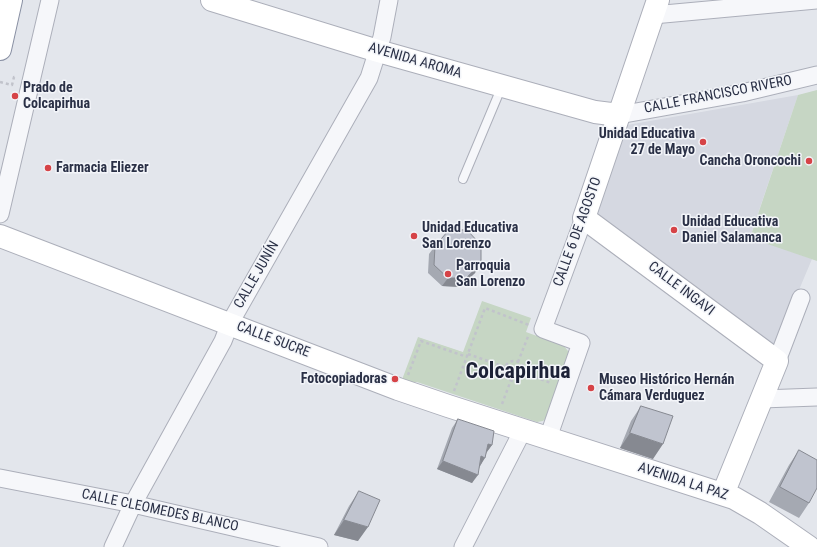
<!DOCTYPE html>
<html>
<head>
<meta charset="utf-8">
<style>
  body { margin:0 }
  canvas { display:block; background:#e3e6ec }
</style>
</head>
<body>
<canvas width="817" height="547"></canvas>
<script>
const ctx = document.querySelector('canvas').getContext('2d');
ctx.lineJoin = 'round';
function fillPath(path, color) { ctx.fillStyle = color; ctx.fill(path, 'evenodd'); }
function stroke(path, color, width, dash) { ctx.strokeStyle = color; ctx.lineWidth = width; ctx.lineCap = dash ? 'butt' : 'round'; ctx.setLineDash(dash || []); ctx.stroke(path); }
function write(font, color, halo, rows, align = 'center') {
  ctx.font = font + ' "Roboto Condensed",sans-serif'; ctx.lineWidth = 3; ctx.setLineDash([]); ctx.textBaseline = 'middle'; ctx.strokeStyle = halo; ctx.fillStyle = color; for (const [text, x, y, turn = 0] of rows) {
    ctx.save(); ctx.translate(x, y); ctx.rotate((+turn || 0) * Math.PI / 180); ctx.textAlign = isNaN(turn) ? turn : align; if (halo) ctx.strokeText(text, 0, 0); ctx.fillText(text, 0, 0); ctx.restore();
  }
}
fillPath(new Path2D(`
  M798,95L750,237L812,259L775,347L596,216L627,125Z`), '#d5d8e1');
fillPath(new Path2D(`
  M817,90V261L750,238L798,95Z
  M482,301L531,318L526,332L564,346L568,351L569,357L548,416L543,421L537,422L417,382L400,385L418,337L463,352Z`), '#c6d6c4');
const service = new Path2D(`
  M463,179L502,86`);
const minor = new Path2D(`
  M653,15L817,0
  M619,115L742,93L817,75
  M0,214L50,0
  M777,361L801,298
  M762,399L817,397
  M548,438L581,343L543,329L584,218
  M0,478L133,504L319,547
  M113,547L133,504L223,341L230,323L369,78L382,37L389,0
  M463,547L523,430`);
const secondary = new Path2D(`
  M212,0L378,51L595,112L619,115
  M658,0L584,218L777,361L723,494
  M0,236L398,389L448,406L734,498L760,513L809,547`);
const trunk = new Path2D(`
  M0,49L11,0`);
stroke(service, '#acafba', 10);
stroke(minor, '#acafba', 19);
stroke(secondary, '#acafba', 24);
stroke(trunk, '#8a91a4', 24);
stroke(new Path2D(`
  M0,82L12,85L14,77H17
  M468,354L505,367
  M504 371a10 10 0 1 1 20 0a10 10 0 1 1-20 0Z
  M518,362L529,334
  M524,373L551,383
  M408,375L421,341L467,357
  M454,391L485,308L529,325
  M502,404L511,380`), '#c1c3cb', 2.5, [3, 3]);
stroke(service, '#f6f7fa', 8);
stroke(minor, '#f6f7fa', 17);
stroke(secondary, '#fff', 22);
stroke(trunk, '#fff', 22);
fillPath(new Path2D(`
  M435,246L475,273L460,287L442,286L428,273L429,254Z
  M641,406L653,459L620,448L631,421Z
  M458,419L492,445L487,452L472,483L437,469L452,428Z
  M799,450L809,503L799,518L769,502L789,465Z
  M359,491L358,541L334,535L349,506Z`), '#a5a9b2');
fillPath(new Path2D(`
  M481,264L475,273L460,287L442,286L448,278Z
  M630,433L663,444L653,459L620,448Z
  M488,444L492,445L486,453Z
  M481,456L485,458L480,466Z
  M443,461L478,475L472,483L437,469Z
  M344,520L368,527L358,541L334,535Z`), '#868991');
const building = new Path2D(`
  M467,230L481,245V264L466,278H448L434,265L435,246L448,231Z
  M641,406L673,416L663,444L630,433Z
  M458,419L494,431L492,445L488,444L485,458L481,456L478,475L443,461Z
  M799,450L817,460V488L809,503L780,487Z
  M359,491L380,500L368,527L344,520Z`);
fillPath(building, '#c0c4cf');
stroke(building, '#868991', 1);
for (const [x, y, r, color] of [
  [15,96,4,"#d64347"],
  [703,142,4,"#d64347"],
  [809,161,4,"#d64347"],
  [48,168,4,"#d64347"],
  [674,230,4,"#d64347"],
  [414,236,4,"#d64347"],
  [448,274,4,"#d64347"],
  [395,379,4,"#d64347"],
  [591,388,4,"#d64347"]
]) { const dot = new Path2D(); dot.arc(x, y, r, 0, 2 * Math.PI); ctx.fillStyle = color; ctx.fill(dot); stroke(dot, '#f3f5f9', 1.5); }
write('14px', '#2a3046', '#f3f5f9', [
  ["AVENIDA AROMA",415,61,16],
  ["CALLE FRANCISCO RIVERO",718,95,-11],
  ["CALLE 6 DE AGOSTO",578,232,-70],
  ["CALLE JUNÍN",257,275,-60],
  ["CALLE INGAVI",681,289,37],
  ["CALLE SUCRE",273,340,21],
  ["AVENIDA LA PAZ",683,482,18],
  ["CALLE CLEOMEDES BLANCO",160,511,12]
]);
write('bold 14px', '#2a3046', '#f3f5f9', [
  ["Prado de",23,88],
  ["Colcapirhua",23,104],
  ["Unidad Educativa",695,134,"right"],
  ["27 de Mayo",695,150,"right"],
  ["Cancha Oroncochi",801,161,"right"],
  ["Farmacia Eliezer",56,168],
  ["Unidad Educativa",682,222],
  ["Daniel Salamanca",682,238],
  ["Unidad Educativa",422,228],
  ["San Lorenzo",422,244],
  ["Parroquia",456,266],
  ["San Lorenzo",456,282],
  ["Fotocopiadoras",387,379,"right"],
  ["Museo Histórico Hernán",599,380],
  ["Cámara Verduguez",599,396]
], 'left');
write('bold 22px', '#1c2136', '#f3f5f9', [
  ["Colcapirhua",518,372]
]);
</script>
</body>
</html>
